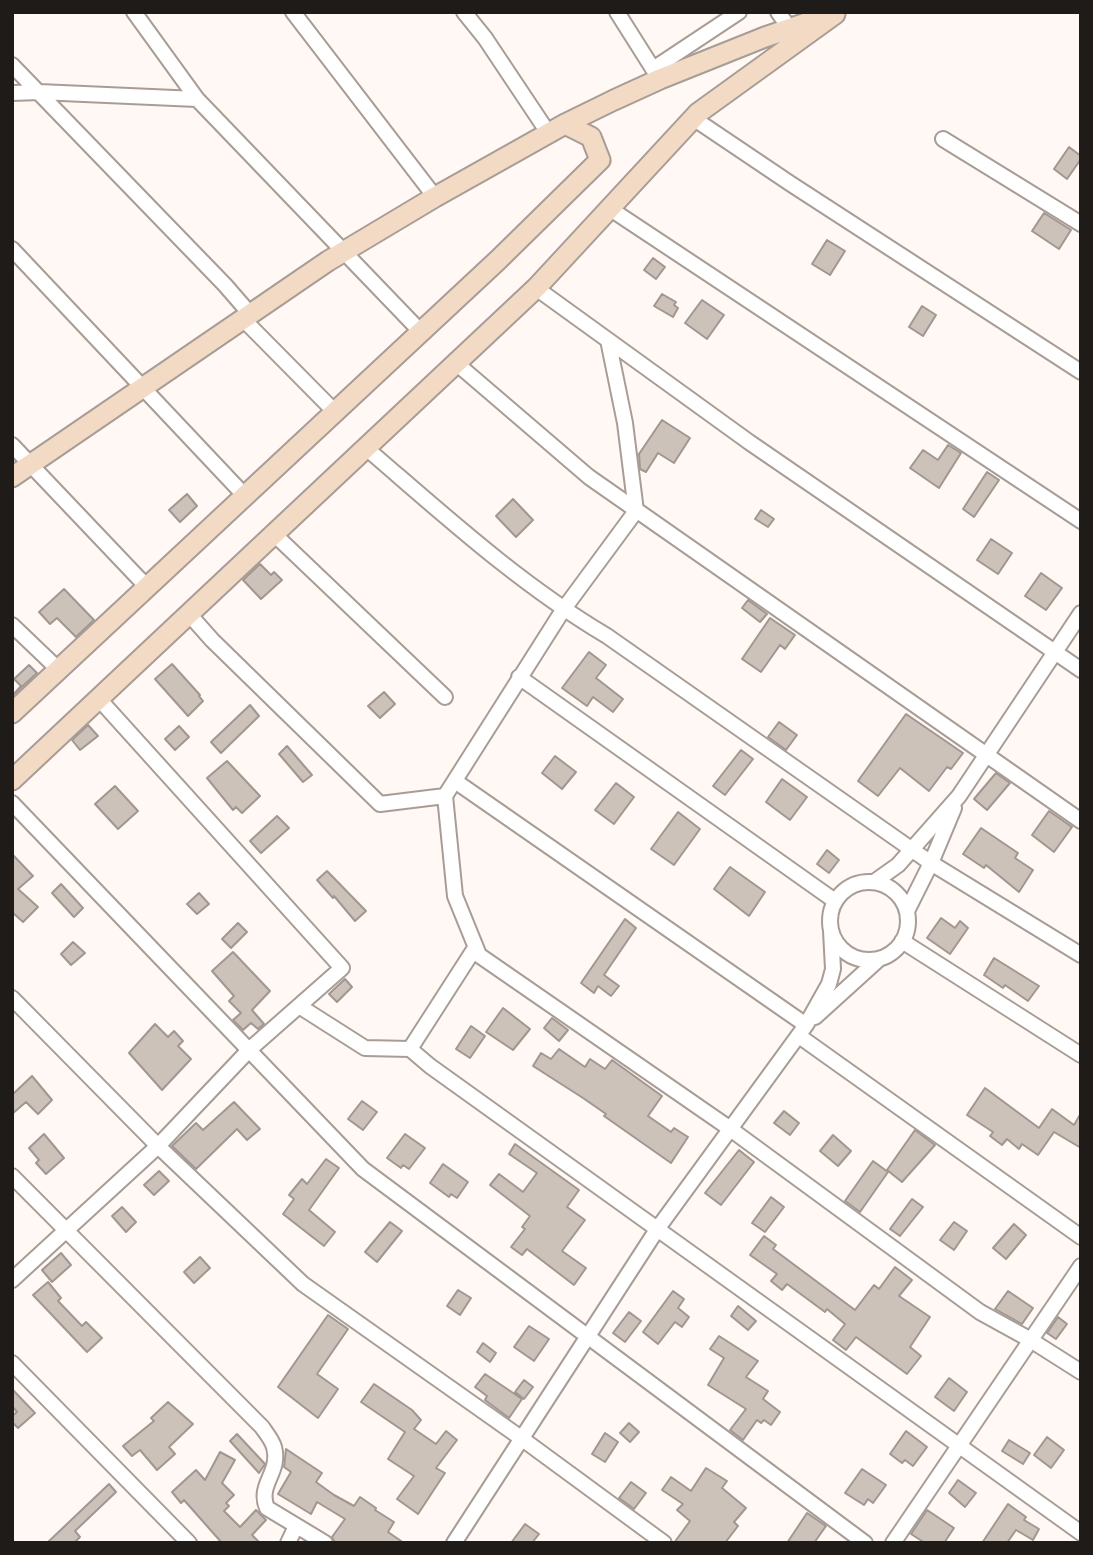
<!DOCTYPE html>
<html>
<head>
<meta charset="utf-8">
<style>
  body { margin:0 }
  #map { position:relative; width:1093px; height:1555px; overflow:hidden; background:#fff8f4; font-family:"DM Sans",sans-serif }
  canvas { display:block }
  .frame { position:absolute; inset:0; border:14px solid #1f1b18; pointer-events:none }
</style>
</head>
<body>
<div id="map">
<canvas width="1093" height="1555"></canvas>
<div class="frame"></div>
</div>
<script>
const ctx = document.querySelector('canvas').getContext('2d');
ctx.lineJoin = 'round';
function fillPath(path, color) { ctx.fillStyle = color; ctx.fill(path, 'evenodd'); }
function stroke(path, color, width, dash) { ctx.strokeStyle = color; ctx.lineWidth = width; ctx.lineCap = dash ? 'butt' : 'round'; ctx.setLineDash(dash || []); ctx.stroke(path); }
const building = new Path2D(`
  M1069,147L1081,156V159L1067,179L1054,169Z
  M1044,213L1071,230L1059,249L1032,231Z
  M827,240L845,251L830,275L812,264Z
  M653,258L665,267L656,279L644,270Z
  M662,294L676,302L674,305L678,308L673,317L654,306Z
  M702,300L724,315L707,339L685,323Z
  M922,306L936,315L923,336L909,327Z
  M662,420L690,438L674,463L658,453L646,472L640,469L639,454Z
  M948,445L961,453L939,488L910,468L923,450L938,460Z
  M987,472L999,480L974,517L963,509Z
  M187,494L197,506L180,522L169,510Z
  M513,499L533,520L516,537L496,516Z
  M761,510L774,519L768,527L755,519Z
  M991,539L1012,553L998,574L977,560Z
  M260,564L271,575L274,572L282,580L261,599L243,580Z
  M1041,573L1062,588L1046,610L1025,596Z
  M64,589L94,620L76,637L57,618L50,624L39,612Z
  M748,600L767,614L760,622L742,608Z
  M770,618L795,635L785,649L780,645L761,672L742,659Z
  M589,652L606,665L596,678L623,699L613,712L593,697L587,706L562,688Z
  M172,664L200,695L199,696L203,701L188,716L155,679Z
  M29,665L37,673L13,695L21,686L14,679Z
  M384,692L395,704L380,718L368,706Z
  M250,705L259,716L221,753L211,742Z
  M906,714L963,753L951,769L947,767L929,791L900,768L878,796L858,781Z
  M779,722L797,735L786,750L768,737Z
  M88,725L98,736L80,750L72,740Z
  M179,726L189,737L175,750L165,739Z
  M287,746L312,775L303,782L279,754Z
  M741,750L753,759L725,795L713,786Z
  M555,756L576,772L562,789L542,773Z
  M227,761L260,796L242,813L236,807L233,810L207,778Z
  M996,773L1010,783L987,810L974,799Z
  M782,779L807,797L790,820L766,802Z
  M616,783L634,797L614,824L595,810Z
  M115,786L138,811L118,829L95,804Z
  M1049,811L1072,827L1054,852L1032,835Z
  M678,812L700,829L674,865L651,849Z
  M277,816L289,828L261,853L250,841Z
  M981,828L1018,853L1015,858L1033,870L1019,892L986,865L984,868L963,854Z
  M827,850L839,860L829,873L817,864Z
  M12,854L33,876L18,889L38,907L23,922L12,912Z
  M730,867L765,892L749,916L714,889Z
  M327,871L366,911L355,921L334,896L333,898L317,880Z
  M61,884L83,908L74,917L52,893Z
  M199,893L209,904L197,914L187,904Z
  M941,918L955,928L960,921L968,928L950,954L927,938Z
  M625,919L636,928L604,975L619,986L611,996L598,986L594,993L581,983Z
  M238,923L247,932L231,948L222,939Z
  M73,942L85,953L71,965L61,954Z
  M233,952L270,991L252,1010L264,1024L258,1029L251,1023L243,1030L233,1020L241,1013L229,1001L234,996L212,971Z
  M994,958L1039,986L1028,1001L1005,985L1003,988L984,975Z
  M345,979L352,987L337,1002L329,994Z
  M503,1008L530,1029L513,1050L486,1032Z
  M552,1018L568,1030L559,1041L544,1028Z
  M155,1024L168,1037L174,1031L183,1041L178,1046L191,1059L162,1090L129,1053Z
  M471,1026L485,1036L470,1058L456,1049Z
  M559,1049L585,1067L590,1059L605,1069L612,1060L662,1096L648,1116L671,1132L674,1128L688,1137L671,1163L604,1116L606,1114L583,1098L533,1066L541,1053L551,1059Z
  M32,1076L52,1100L38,1114L26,1102L12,1114V1095Z
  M985,1088L1039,1128L1052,1109L1074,1125L1081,1113V1148L1054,1132L1038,1155L1022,1144L1019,1149L1007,1139L1002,1145L990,1136L993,1132L967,1115Z
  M362,1101L377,1112L363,1130L348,1119Z
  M234,1102L260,1129L247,1140L237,1129L196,1169L172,1146L196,1123L203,1130Z
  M784,1111L799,1123L790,1135L774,1123Z
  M915,1130L935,1145L902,1182L887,1170Z
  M44,1134L64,1158L46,1174L36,1163L39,1160L29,1148Z
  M405,1134L425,1148L409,1169L403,1165L401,1168L387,1158Z
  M833,1135L851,1151L838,1166L820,1151Z
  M515,1144L579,1190L567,1207L585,1220L562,1251L586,1268L574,1285L527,1249L522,1255L511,1247L525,1229L522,1227L530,1216L490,1185L499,1174L523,1192L537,1173L509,1154Z
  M739,1150L754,1162L721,1205L705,1193Z
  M326,1159L339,1168L309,1210L335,1232L324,1246L283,1214L294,1199L289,1195L302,1179L307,1184Z
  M873,1161L888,1172L860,1212L845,1201Z
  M443,1164L468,1182L457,1198L451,1194L449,1197L430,1183Z
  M159,1171L169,1181L154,1195L144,1185Z
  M771,1197L784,1207L765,1232L752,1223Z
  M912,1199L923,1207L900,1236L890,1229Z
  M122,1207L136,1222L126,1232L112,1216Z
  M390,1222L402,1231L377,1262L365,1252Z
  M954,1222L967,1231L954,1250L940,1240Z
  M1014,1224L1026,1235L1006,1259L993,1248Z
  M764,1236L776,1245L773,1249L855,1310L874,1285L879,1289L895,1267L912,1280L899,1296L930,1317L910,1347L921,1356L907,1374L856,1337L846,1350L833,1340L845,1324L827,1309L825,1312L787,1284L782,1290L771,1281L777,1274L750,1255Z
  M61,1253L71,1265L52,1282L42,1270Z
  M200,1257L210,1268L194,1283L184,1272Z
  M48,1282L61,1298L58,1301L82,1326L86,1322L102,1338L87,1352L33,1295Z
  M458,1290L471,1298L460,1315L447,1306Z
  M673,1291L684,1299L678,1308L689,1317L682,1327L675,1322L658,1344L643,1332Z
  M1008,1291L1033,1308L1022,1324L995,1309Z
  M738,1306L756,1321L748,1330L731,1316Z
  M629,1312L641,1321L625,1342L613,1333Z
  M328,1315L348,1329L317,1374L338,1389L318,1418L278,1387Z
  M1058,1317L1067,1324L1056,1339L1047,1333Z
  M529,1326L549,1339L534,1361L514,1347Z
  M719,1336L758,1361L746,1377L768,1391L763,1399L780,1412L771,1425L764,1420L761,1423L757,1420L743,1440L730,1430L746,1409L708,1385L724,1358L710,1349Z
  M483,1343L496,1353L490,1362L477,1352Z
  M485,1374L522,1399L509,1418L485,1400L487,1396L475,1387Z
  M949,1378L967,1392L954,1411L935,1397Z
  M524,1380L533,1387L524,1399L515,1392Z
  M374,1384L412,1410L421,1420L414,1429L436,1444L446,1431L457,1440L436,1468L445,1473L418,1514L397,1499L414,1476L388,1459L405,1432L361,1402Z
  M12,1389L35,1413L18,1428L12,1422V1416L17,1412L12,1406Z
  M168,1402L193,1424L169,1447L175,1454L157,1470L140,1450L132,1456L123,1446L154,1421L151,1418Z
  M629,1423L639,1432L630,1442L620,1433Z
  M906,1431L927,1447L913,1466L905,1460L902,1463L890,1454Z
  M605,1433L618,1442L605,1462L592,1454Z
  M237,1434L265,1464L259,1473L230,1441Z
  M1047,1437L1064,1450L1051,1468L1034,1455Z
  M1009,1440L1030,1453L1023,1464L1002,1451Z
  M286,1449L322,1473L316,1482L334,1495L354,1506L360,1497L376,1508L375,1510L394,1522L388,1532L404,1543H337L334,1541L332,1537L345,1519L317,1502L311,1514L278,1494L291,1472L284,1467Z
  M220,1452L235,1460L222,1483L234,1495L226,1503L229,1506L224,1511L240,1527L256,1510L266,1520L252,1535L260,1543H222L184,1500L181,1503L172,1492L196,1470L205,1480Z
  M706,1468L727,1481L722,1488L746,1508L734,1522L738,1526L725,1543H674L690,1521L677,1510L683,1504L662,1490L671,1477L691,1491Z
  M862,1469L886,1485L873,1503L868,1499L864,1505L845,1493Z
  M958,1480L976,1493L965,1507L949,1493Z
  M631,1482L646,1493L634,1509L619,1498Z
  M109,1484L116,1492L75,1531L80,1537L74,1543H47Z
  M1008,1504L1026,1517L1024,1520L1039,1529L1033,1540L1016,1530L1007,1543H982Z
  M927,1510L954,1528L944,1543H925L911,1534Z
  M807,1513L826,1526L814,1543H787Z
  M525,1524L539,1534L532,1543H511Z`);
fillPath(building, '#ccc2ba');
stroke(building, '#a19790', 2);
const minor = new Path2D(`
  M134,12L197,99L421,332
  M293,12L435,197
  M464,12L485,38L549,134
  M617,12L653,69
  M778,12L790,29
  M12,65L225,285L251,315
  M660,79L653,69L739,12
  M12,93L39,92L197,99
  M693,118L791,184L1081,372
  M943,139L1081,224
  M609,208L1081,521
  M12,249L245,496
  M536,288L749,442L1081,670
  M244,320L335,412
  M456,363L589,477L1081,821
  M12,445L147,587
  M366,448C443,514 519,584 607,636L931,863L1081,955
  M274,534L445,697
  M189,614L212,640L380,804L445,796
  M12,625L59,670
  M519,677L835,901
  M455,781L806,1025
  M12,803L363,1169L865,1543
  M874,882L898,865L959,796L1081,613
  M830 921a39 39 0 1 1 78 0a39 39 0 1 1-78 0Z
  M907,911L931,863L954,808
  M902,941L1081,1055
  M479,955L455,896L445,796L563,610L636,511L625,423L608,340
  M12,998L158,1146L250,1049L342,968L99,699
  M299,1006L365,1048L410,1049L473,951L729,1128L980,1312L1029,1339L1081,1372
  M815,1017L879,959
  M799,1036L1081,1237
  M410,1049L430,1066L1081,1533
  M12,1176L262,1427C266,1433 272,1440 274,1447C281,1473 257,1484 267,1508L325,1543
  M12,1280L158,1146L303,1284L521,1438L664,1543
  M12,1363L189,1543
  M288,1543L296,1526
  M454,1543L658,1228L806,1025L829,984L833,969L831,931
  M893,1543L1081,1266`);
const secondary = new Path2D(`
  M12,477L328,261L435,197L565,124L614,100L660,79L765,37L815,20
  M12,713L498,260L600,160L591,137L565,124
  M12,780L536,288L698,113L835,14`);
stroke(minor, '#a79d96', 18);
stroke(secondary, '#a79d96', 23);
stroke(minor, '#fff', 14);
stroke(secondary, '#f3dac4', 19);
</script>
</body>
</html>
